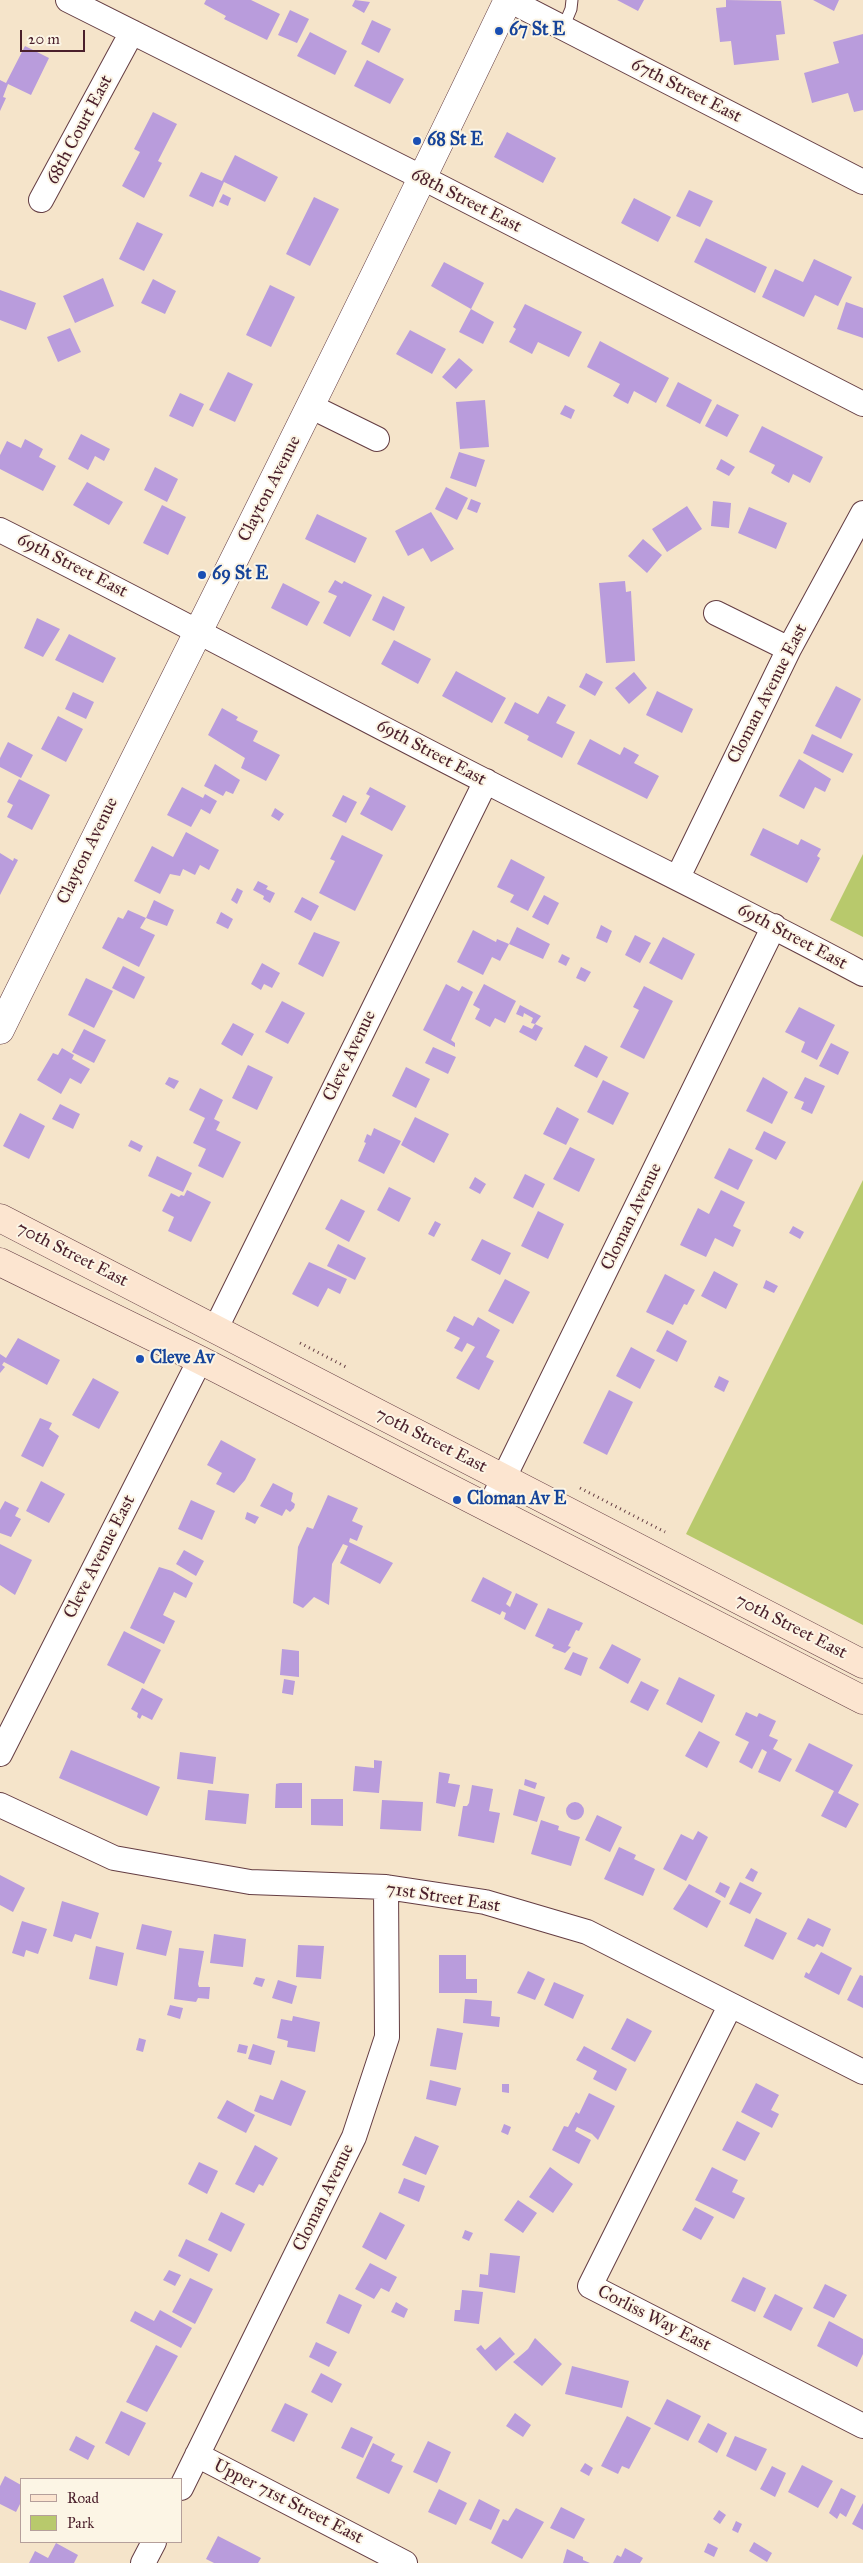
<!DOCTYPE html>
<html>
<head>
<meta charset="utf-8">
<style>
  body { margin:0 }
  #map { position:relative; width:863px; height:2563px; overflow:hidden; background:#f5e4ca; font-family:"IM FELL Great Primer",serif }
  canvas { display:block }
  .legend { position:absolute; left:20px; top:2478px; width:162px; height:65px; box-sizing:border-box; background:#fcf5e5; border:1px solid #b59f9b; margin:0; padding:6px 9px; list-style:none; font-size:15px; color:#4a1f2b }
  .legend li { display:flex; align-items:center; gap:10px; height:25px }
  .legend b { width:25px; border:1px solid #b59f9b }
  .scale { position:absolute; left:20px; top:30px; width:65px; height:22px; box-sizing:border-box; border:2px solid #4a1f2b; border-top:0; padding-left:6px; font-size:15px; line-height:18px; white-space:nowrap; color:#4a1f2b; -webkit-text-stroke:4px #fcf5e5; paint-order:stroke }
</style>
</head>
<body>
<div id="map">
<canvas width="863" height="2563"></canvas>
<ul class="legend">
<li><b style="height:6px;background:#fce5d0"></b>Road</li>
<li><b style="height:14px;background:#b8c96c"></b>Park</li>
</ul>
<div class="scale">20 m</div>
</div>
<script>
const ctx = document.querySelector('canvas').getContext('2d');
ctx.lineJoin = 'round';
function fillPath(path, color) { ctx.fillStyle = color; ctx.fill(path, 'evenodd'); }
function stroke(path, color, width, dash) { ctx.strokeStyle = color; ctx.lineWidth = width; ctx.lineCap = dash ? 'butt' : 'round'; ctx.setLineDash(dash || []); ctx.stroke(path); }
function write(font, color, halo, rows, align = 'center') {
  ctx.font = font + ' "IM FELL Great Primer",serif'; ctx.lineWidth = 4; ctx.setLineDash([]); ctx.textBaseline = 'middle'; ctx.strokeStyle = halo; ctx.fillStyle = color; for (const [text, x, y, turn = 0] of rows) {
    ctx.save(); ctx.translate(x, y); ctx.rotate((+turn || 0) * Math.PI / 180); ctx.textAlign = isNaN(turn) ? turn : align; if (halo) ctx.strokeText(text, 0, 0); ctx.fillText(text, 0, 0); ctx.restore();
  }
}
fillPath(new Path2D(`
  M863,854V937L830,920Z
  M863,1180V1625L686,1534Z`), '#b8c96c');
fillPath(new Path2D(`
  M206,0H251L280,14L267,40L224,19L226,16L204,4Z
  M355,0L370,2L364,13L352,6Z
  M617,0H644L638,11Z
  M726,0L781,1L785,34L776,35L779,60L734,65L731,41L720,42L716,8L726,7Z
  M813,0H839L834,11Z
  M290,10L309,19L297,43L278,35Z
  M372,20L391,29L379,53L361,44Z
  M310,32L347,51L335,75L297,56Z
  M863,34V110L854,112L848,93L812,103L804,73L839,63L833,42Z
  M25,46L49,58L31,95L8,84L3,97L6,98L0,111V80L6,83Z
  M367,60L404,79L390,104L354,86Z
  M153,112L177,124L158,161L162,163L144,198L122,186L140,152L134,149Z
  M507,132L556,158L543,183L494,157Z
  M235,155L278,177L265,202L224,182L213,207L189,196L201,172L222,181Z
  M689,190L713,201L700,227L676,216Z
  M223,194L231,198L228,206L219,202Z
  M314,197L339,209L310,266L286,254Z
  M634,198L671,217L658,242L621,223Z
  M137,222L163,234L144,271L119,259Z
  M706,238L767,267L755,293L694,262Z
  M814,259L852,277L838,306L815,295L804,317L762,297L775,269L803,282Z
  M444,262L484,283L471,309L431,286Z
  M103,278L114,306L75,323L63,296Z
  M153,279L176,291L165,314L141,303Z
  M270,285L295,297L271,347L246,335Z
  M0,290L36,303L26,330L0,320Z
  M846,302L863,308V338L837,329Z
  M525,304L582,332L569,357L538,342L532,354L509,342L516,329L513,327Z
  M471,309L494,322L483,344L459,332Z
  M70,328L81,352L58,362L47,337Z
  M410,330L446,349L432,374L396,354Z
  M600,341L669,378L656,403L634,391L628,404L613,396L620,384L587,367Z
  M459,358L473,370L456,389L442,377Z
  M228,372L253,384L235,422L209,410Z
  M678,382L712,400L700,424L666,406Z
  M180,393L204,404L193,427L169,416Z
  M485,400L489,447L460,449L456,402Z
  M717,404L739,415L727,437L705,426Z
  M565,405L575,410L571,419L560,414Z
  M762,426L823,457L810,483L793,474L789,483L771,473L775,465L749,452Z
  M81,434L110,449L104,461L95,456L88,470L68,459Z
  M25,439L43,449L39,457L56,466L43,491L0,469V455L7,441L21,448Z
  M459,452L485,460L476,487L450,478Z
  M721,459L735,467L729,476L716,469Z
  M155,467L178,479L167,502L144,490Z
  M87,482L123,502L109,525L73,505Z
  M446,487L468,498L457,520L435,509Z
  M471,499L481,503L477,513L467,509Z
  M713,501L731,503L729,528L711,526Z
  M162,505L186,517L168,555L143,543Z
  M687,506L702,529L667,552L652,529Z
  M749,507L787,523L776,549L738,533Z
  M431,512L454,549L431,562L423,548L408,556L395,531Z
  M317,514L367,538L355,563L305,539Z
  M643,539L662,555L647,573L628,556Z
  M335,580L342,584L344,581L372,595L350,637L323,623L337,596L328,592Z
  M625,581L626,592L631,591L635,661L606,663L599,583Z
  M283,583L320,602L307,626L271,608Z
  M383,596L405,607L394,631L372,620Z
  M37,618L60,629L43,657L24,648Z
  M69,634L116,658L103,683L55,660Z
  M394,640L431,659L418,684L381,664Z
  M456,671L506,698L492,723L442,696Z
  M634,672L647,688L629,704L615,688Z
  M586,673L603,682L595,696L579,687Z
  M836,686L861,699L841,739L815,726Z
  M657,691L693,709L682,733L646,715Z
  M73,692L94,702L86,719L65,709Z
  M548,696L566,705L556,723L575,732L562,758L527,740L529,736L504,723L515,702L538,714Z
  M222,708L238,717L236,720L258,731L253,741L280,755L266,781L241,768L245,758L208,735Z
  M58,716L83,729L66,762L41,749Z
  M812,734L853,754L843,773L803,753Z
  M590,739L620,755L624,747L639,755L634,763L659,776L647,799L577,764Z
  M8,742L33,755L21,778L0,767V758Z
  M799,759L831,779L825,792L815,787L804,809L779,796Z
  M215,764L240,780L233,794L226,791L223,796L204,786Z
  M19,779L50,795L32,830L7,817L13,805L7,802Z
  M182,787L203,798L205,794L217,801L210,814L201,809L191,827L167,815Z
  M370,787L406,806L392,831L360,814L370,796L366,794Z
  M343,795L357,802L346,823L332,816Z
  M275,808L284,814L279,821L271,816Z
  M763,828L798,845L801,839L821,849L817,856L820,858L807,883L750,855Z
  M186,832L219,850L209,870L200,865L195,875L183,869L180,876L170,874L160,894L134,881L152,846L173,857Z
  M342,835L383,855L355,911L319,893L335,861L330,859Z
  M0,853L13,861L14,858L18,860L0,895Z
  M511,859L545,877L528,911L510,902L514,895L497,887Z
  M258,881L268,886L266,889L275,893L270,903L263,899L264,896L253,890Z
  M237,888L243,891L237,904L231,900Z
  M544,895L559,903L548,925L532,917Z
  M302,897L319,906L311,921L294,912Z
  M154,900L174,910L167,926L146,918Z
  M128,910L146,918L140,928L155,935L139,967L102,948L118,917L123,919Z
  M221,912L233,919L228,929L216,923Z
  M601,925L612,931L607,943L596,938Z
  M517,927L550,944L543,959L509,944Z
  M473,930L496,942L497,939L509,944L500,961L492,957L483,975L457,962Z
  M314,932L340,942L323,977L298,964Z
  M635,935L651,943L640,963L625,955Z
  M663,937L695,954L682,980L649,963Z
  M562,954L570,958L566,966L558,962Z
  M262,963L280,973L272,988L264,984L261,990L251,984Z
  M123,966L145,977L134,999L112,988Z
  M581,967L591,972L585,982L576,978Z
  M86,978L113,991L94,1028L68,1015Z
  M446,984L459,991L462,986L473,992L451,1040L455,1043V1047L423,1030Z
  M484,984L516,1001L505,1023L495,1018L490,1027L475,1019L480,1009L473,1005Z
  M644,986L673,1001L644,1059L620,1047L639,1010L633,1007Z
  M282,1001L305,1013L288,1044L265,1032Z
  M520,1005L541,1016L535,1024L531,1023L533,1018L524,1013L523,1017L516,1014Z
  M799,1007L835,1025L817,1060L801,1052L805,1042L785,1032Z
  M233,1023L254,1034L242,1056L221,1044Z
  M535,1024L543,1028L536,1041L519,1032L523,1025L532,1029Z
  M84,1029L106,1040L94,1063L72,1052Z
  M831,1043L849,1052L838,1075L819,1066Z
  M585,1045L608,1057L597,1078L574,1066Z
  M433,1047L456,1057L448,1074L425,1063Z
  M62,1048L74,1055L72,1059L90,1069L81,1084L70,1078L61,1094L37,1080L53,1053L58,1055Z
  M248,1065L273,1077L257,1110L232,1098Z
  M406,1067L430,1079L416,1108L392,1096Z
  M169,1077L179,1081L174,1089L165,1084Z
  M763,1077L788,1092L772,1124L746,1111Z
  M805,1077L825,1086L812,1114L801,1109L804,1102L794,1098Z
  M603,1080L629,1093L613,1125L587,1112Z
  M200,1088L223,1100L214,1119L220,1122L216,1130L241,1142L223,1178L198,1166L206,1149L193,1143L205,1118L189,1110Z
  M60,1104L80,1114L73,1129L52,1119Z
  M557,1107L579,1119L566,1145L543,1134Z
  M20,1113L45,1126L29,1159L3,1146Z
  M415,1117L449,1134L434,1163L401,1145Z
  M374,1128L401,1141L384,1174L358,1161L366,1143L364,1142L367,1134L371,1136Z
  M764,1131L786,1142L776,1160L755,1149Z
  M131,1140L143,1146L140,1152L128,1146Z
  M570,1147L595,1159L579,1192L553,1179Z
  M729,1148L753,1160L738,1190L714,1178Z
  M157,1156L192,1173L183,1192L148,1176Z
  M525,1174L545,1184L533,1208L513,1198Z
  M475,1177L486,1184L480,1194L469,1188Z
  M389,1187L411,1198L399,1222L377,1210Z
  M187,1190L211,1202L191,1242L168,1231L174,1217L162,1211L171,1193L179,1197L181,1195L184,1196Z
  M721,1190L745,1202L733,1226L741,1230L733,1247L715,1238L706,1257L680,1245L698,1208L709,1214Z
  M341,1199L365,1211L349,1242L325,1229Z
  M538,1211L564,1224L548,1259L521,1246Z
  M435,1221L441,1224L434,1237L428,1234Z
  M793,1226L804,1232L800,1239L789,1233Z
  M482,1239L511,1253L500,1275L471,1260Z
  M338,1244L366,1258L355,1280L327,1266Z
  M309,1262L347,1279L340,1294L328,1288L318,1307L292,1294Z
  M714,1271L738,1284L726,1309L701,1296Z
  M665,1274L695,1290L687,1305L684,1304L673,1325L646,1312Z
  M505,1279L530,1292L513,1324L488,1311Z
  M766,1280L778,1286L774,1293L763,1288Z
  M454,1316L473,1326L478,1317L500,1330L486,1357L494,1361L479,1390L456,1378L475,1347L467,1343L462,1352L454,1348L460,1338L446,1331Z
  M667,1330L687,1341L677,1362L656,1351Z
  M18,1338L60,1360L47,1385L4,1362L2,1365L5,1367L0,1373V1354L6,1358Z
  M631,1347L655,1360L640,1389L616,1376Z
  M719,1376L729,1381L724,1392L714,1387Z
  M93,1378L119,1392L99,1429L72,1415Z
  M609,1390L633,1402L607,1455L583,1443Z
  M40,1418L52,1423L49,1429L59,1436L43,1467L21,1456Z
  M221,1440L256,1459L245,1480L234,1493L216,1484L222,1473L207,1465Z
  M41,1481L65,1494L49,1523L26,1511Z
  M273,1483L293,1493L291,1501L295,1504L294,1508L290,1512L286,1509L282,1516L260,1506Z
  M328,1495L358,1508L352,1521L363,1526L357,1541L350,1538L349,1542L393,1563L380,1584L340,1563L348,1546L343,1544L332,1564L329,1605L314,1597L303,1608L293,1603L298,1547L307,1527L313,1529Z
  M191,1500L215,1511L202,1540L178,1529Z
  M5,1501L19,1508L15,1516L21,1519L11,1537L0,1533V1510Z
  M247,1512L259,1517L255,1524L245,1519Z
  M0,1544L32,1560L15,1595L0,1585Z
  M184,1550L204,1561L196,1576L176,1564Z
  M159,1567L172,1571L193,1583L186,1598L174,1592L163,1615L175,1621L164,1644L130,1628Z
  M483,1577L512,1592L506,1604L510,1607L516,1593L538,1604L525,1630L504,1619L506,1613L502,1611L500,1615L496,1613L471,1601Z
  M548,1608L583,1623L579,1631L576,1630L568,1646L571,1647L565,1653L552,1648L554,1645L535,1636Z
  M124,1631L161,1650L144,1684L107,1665Z
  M612,1644L641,1659L628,1684L599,1668Z
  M282,1649L299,1651V1677L280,1675Z
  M573,1652L588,1658L581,1676L564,1669Z
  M679,1677L715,1695L702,1723L666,1704Z
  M284,1679L295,1681L293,1695L282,1693Z
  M641,1681L659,1690L648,1711L630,1702Z
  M142,1688L163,1699L152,1720L142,1715L140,1719L137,1717L138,1713L131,1709Z
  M746,1712L757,1717L759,1713L776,1721L769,1736L778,1740L773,1749L792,1759L780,1782L758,1772L767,1752L762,1749L752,1769L739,1762L749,1742L735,1735Z
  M699,1731L720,1742L707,1768L685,1756Z
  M809,1743L853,1765L838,1793L859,1804L846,1828L821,1816L834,1791L795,1771Z
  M71,1750L160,1787L147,1816L59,1778Z
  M180,1752L216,1757L213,1784L177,1779Z
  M374,1760L382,1761L379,1793L353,1791L355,1766L374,1768Z
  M439,1772L450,1774L448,1783L460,1785L455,1807L436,1803Z
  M525,1779L537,1783L535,1789L524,1785Z
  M280,1783H302V1808H275L276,1784Z
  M472,1785L493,1789L489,1811L500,1813L494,1843L458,1836L463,1806H467L469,1803Z
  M519,1789L545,1797L537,1822L513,1815Z
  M208,1790L249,1794L246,1824L205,1820Z
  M311,1799H343V1826L311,1825Z
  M382,1800L423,1802L421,1831L380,1829Z
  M566 1811a9 9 0 1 1 18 0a9 9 0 1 1-18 0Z
  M597,1815L622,1827L610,1852L585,1840Z
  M541,1820L559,1826L558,1830L580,1837L571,1866L531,1854Z
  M698,1831L708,1837L686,1881L663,1869L681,1834L693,1840Z
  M619,1847L636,1855L634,1859L655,1869L643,1896L604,1879Z
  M751,1868L758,1872L753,1882L745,1878Z
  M0,1875L25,1888L13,1912L0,1905Z
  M720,1882L730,1887L725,1898L715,1892Z
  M740,1882L762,1893L750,1914L729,1904Z
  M689,1884L721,1901L707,1928L673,1909Z
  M62,1901L99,1913L91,1939L75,1934L72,1942L53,1936Z
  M756,1918L787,1933L773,1960L744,1946Z
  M808,1918L831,1929L823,1947L817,1944L814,1947L797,1939Z
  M22,1921L47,1929L38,1954L26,1950L24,1957L12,1953Z
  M142,1924L172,1931L166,1956L136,1949Z
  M214,1934L246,1939L243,1967L210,1963Z
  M298,1945L324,1946L321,1979L296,1977Z
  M96,1946L124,1953L117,1986L89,1979Z
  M179,1948L204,1951L198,1984L199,1987H210L209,1999L198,1998L196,2002L174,1999Z
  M821,1952L852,1968L839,1995L804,1977L806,1972L809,1974Z
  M439,1955H466V1979H477V1993H439Z
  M528,1971L545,1979L535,2000L517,1993Z
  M860,1975L863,1976V2008L847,2000Z
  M256,1977L265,1979L262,1987L253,1984Z
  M278,1980L297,1986L292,2004L272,1998Z
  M554,1982L584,1995L573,2019L544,2005Z
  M465,1999L492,2001L491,2016L500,2017L499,2027L463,2023Z
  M170,2005L183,2008L180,2019L167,2015Z
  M293,2016L320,2022L315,2052L287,2047L288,2041L277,2038L281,2019L292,2021Z
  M627,2018L652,2031L635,2062L611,2049Z
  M437,2028L463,2033L456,2070L430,2066Z
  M139,2038L146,2040L143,2052L136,2050Z
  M239,2044L248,2046L246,2054L237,2052Z
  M253,2044L275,2051L271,2065L248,2059Z
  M584,2046L627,2069L616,2091L593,2079L597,2071L576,2060Z
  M281,2080L306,2091L291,2126L254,2111L260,2095L273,2100Z
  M430,2080L461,2088L456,2106L426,2099Z
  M756,2083L779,2095L771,2110L779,2114L772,2128L741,2112Z
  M502,2084H509V2093L502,2092Z
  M589,2093L615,2106L598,2140L592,2134L577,2127L575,2131L591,2140L579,2164L552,2150L564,2126L568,2127L576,2112L579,2114Z
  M227,2100L255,2115L246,2133L217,2118Z
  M737,2121L760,2133L745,2161L722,2150Z
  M504,2124L511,2127L508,2135L501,2132Z
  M415,2136L439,2146L426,2175L402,2165Z
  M255,2145L278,2158L263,2186L259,2184L254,2193L235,2184Z
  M199,2162L218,2171L207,2194L188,2184Z
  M550,2167L573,2184L553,2213L529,2197Z
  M712,2167L738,2180L732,2192L745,2198L734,2219L695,2200Z
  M404,2178L425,2186L419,2202L398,2193Z
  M518,2200L537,2213L523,2233L504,2220Z
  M695,2207L714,2217L701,2240L682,2230Z
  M221,2212L245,2224L231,2252L208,2240Z
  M380,2212L405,2225L386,2260L362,2247Z
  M465,2230L473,2233L469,2241L462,2238Z
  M186,2239L218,2254L209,2272L178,2256Z
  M490,2253L520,2256L515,2293L479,2287L480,2274L488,2275Z
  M370,2263L397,2277L389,2292L381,2288L374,2299L355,2289Z
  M169,2270L181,2275L175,2286L163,2280Z
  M743,2277L766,2288L755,2312L731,2301Z
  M190,2278L213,2289L195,2324L172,2312Z
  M825,2284L847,2295L834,2318L813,2308Z
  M462,2290L483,2292L479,2324L454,2321L455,2310H460Z
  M339,2294L362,2305L349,2334L326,2323Z
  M775,2294L803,2308L791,2331L763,2317Z
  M396,2302L408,2309L404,2318L391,2312Z
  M160,2310L192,2328L181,2348L130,2321L135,2311L154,2321Z
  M829,2321L863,2339V2354L857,2367L817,2346Z
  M500,2337L515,2354L496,2371L476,2349L481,2345L485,2350Z
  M535,2338L562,2364L542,2386L513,2362L528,2349Z
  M316,2342L337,2352L329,2367L309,2357Z
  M156,2345L178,2356L147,2412L126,2402Z
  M572,2366L629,2381L622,2408L565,2394Z
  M321,2373L342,2384L332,2403L311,2392Z
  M667,2399L701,2416L688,2441L654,2424Z
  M285,2403L308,2414L294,2442L271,2431Z
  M121,2411L146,2423L129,2456L105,2443Z
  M515,2413L531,2425L523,2437L506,2426Z
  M627,2416L651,2428L629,2469L622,2466L618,2474L601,2466Z
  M708,2423L727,2433L717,2453L698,2442Z
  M351,2427L373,2437L363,2458L341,2448Z
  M76,2436L95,2446L88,2460L69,2450Z
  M735,2436L767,2449L756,2471L726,2456Z
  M428,2441L451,2452L437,2483L413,2472Z
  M373,2443L395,2454L391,2461L403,2466L389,2494L356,2478Z
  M585,2463L593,2468L589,2476L580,2471Z
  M802,2465L833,2481L818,2508L788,2492Z
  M772,2466L786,2473L775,2497L760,2489Z
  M5,2476L21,2485V2502L16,2512L0,2504V2486Z
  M841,2488L856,2496L846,2517L840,2513L837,2519L829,2513Z
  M439,2489L467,2503L456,2525L428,2512Z
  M479,2499L500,2510L491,2530L469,2520Z
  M863,2503V2530L852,2524Z
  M561,2507L585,2519L574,2539L550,2528Z
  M516,2508L544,2522L522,2559L491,2543L503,2519L508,2521Z
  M719,2510L726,2515L720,2524L713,2519Z
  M736,2521L742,2524L738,2533L732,2530Z
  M218,2536L261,2558L258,2563H214L206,2559Z
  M754,2542L772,2553L767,2562L749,2551Z
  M56,2543L78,2555L74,2563H29L35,2551L48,2558Z
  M708,2543L718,2548L714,2557L704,2552Z
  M625,2548L643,2558L640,2563H613L617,2555L621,2557Z
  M567,2549L583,2557V2560L590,2563H563Z`), '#b99cdc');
const service = new Path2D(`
  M563,28L571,9L572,0`);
const minor = new Path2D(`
  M68,0L423,178L863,404
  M509,0L863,182
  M41,200L132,32
  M312,407L377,439
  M0,530C163,612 323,698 485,781C611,846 738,907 863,974
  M716,613L789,649
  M678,877L789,649L863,513
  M215,1330L486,781
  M489,1508L774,926
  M0,1754L200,1360
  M0,1805L114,1858L250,1882L386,1887L485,1902L587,1932L863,2072
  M730,2006L590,2286L863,2426
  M197,2455L405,2563
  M181,2488L354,2137L387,2037L386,1887
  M143,2563L154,2542`);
const tertiary = new Path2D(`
  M0,1030C170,687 343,345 508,0`);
const secondary = new Path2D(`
  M0,1218L863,1664
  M0,1262L200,1360L863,1700`);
stroke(service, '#643d43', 13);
stroke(minor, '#643d43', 26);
stroke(tertiary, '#643d43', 29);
stroke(secondary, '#643d43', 29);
stroke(new Path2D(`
  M300,1343L348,1368
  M580,1488L665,1532`), '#643d43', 3, [1, 4]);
stroke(service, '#fff', 11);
stroke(minor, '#fff', 24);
stroke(tertiary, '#fff', 28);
stroke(secondary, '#fce5d0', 28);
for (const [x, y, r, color] of [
  [499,31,5,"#1a4fb4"],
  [417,141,5,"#1a4fb4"],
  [202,575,5,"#1a4fb4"],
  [140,1359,5,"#1a4fb4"],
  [457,1500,5,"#1a4fb4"]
]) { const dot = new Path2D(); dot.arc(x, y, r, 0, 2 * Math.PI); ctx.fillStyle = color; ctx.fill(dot); stroke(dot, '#fcf5e5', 2); }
write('bold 18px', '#164399', '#fcf5e5', [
  ["67 St E",509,31],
  ["68 St E",427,141],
  ["69 St E",212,575],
  ["Cleve Av",150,1359],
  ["Cloman Av E",467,1500]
], 'left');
write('18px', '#4a1f2b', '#fcf5e5', [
  ["67th Street East",686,91,27],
  ["68th Court East",80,130,-62],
  ["68th Street East",466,201,27],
  ["Clayton Avenue",270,489,-63],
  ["69th Street East",72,566,27],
  ["Cloman Avenue East",768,694,-63],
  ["69th Street East",431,753,28],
  ["Clayton Avenue",88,851,-64],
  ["69th Street East",792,937,28],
  ["Cleve Avenue",350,1056,-64],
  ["Cloman Avenue",632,1217,-64],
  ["70th Street East",72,1255,27],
  ["70th Street East",431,1441,27],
  ["Cleve Avenue East",100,1557,-63],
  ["70th Street East",791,1627,27],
  ["71st Street East",443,1898,9],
  ["Cloman Avenue",324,2198,-64],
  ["Corliss Way East",654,2319,27],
  ["Upper 71st Street East",288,2502,27]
]);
</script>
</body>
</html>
